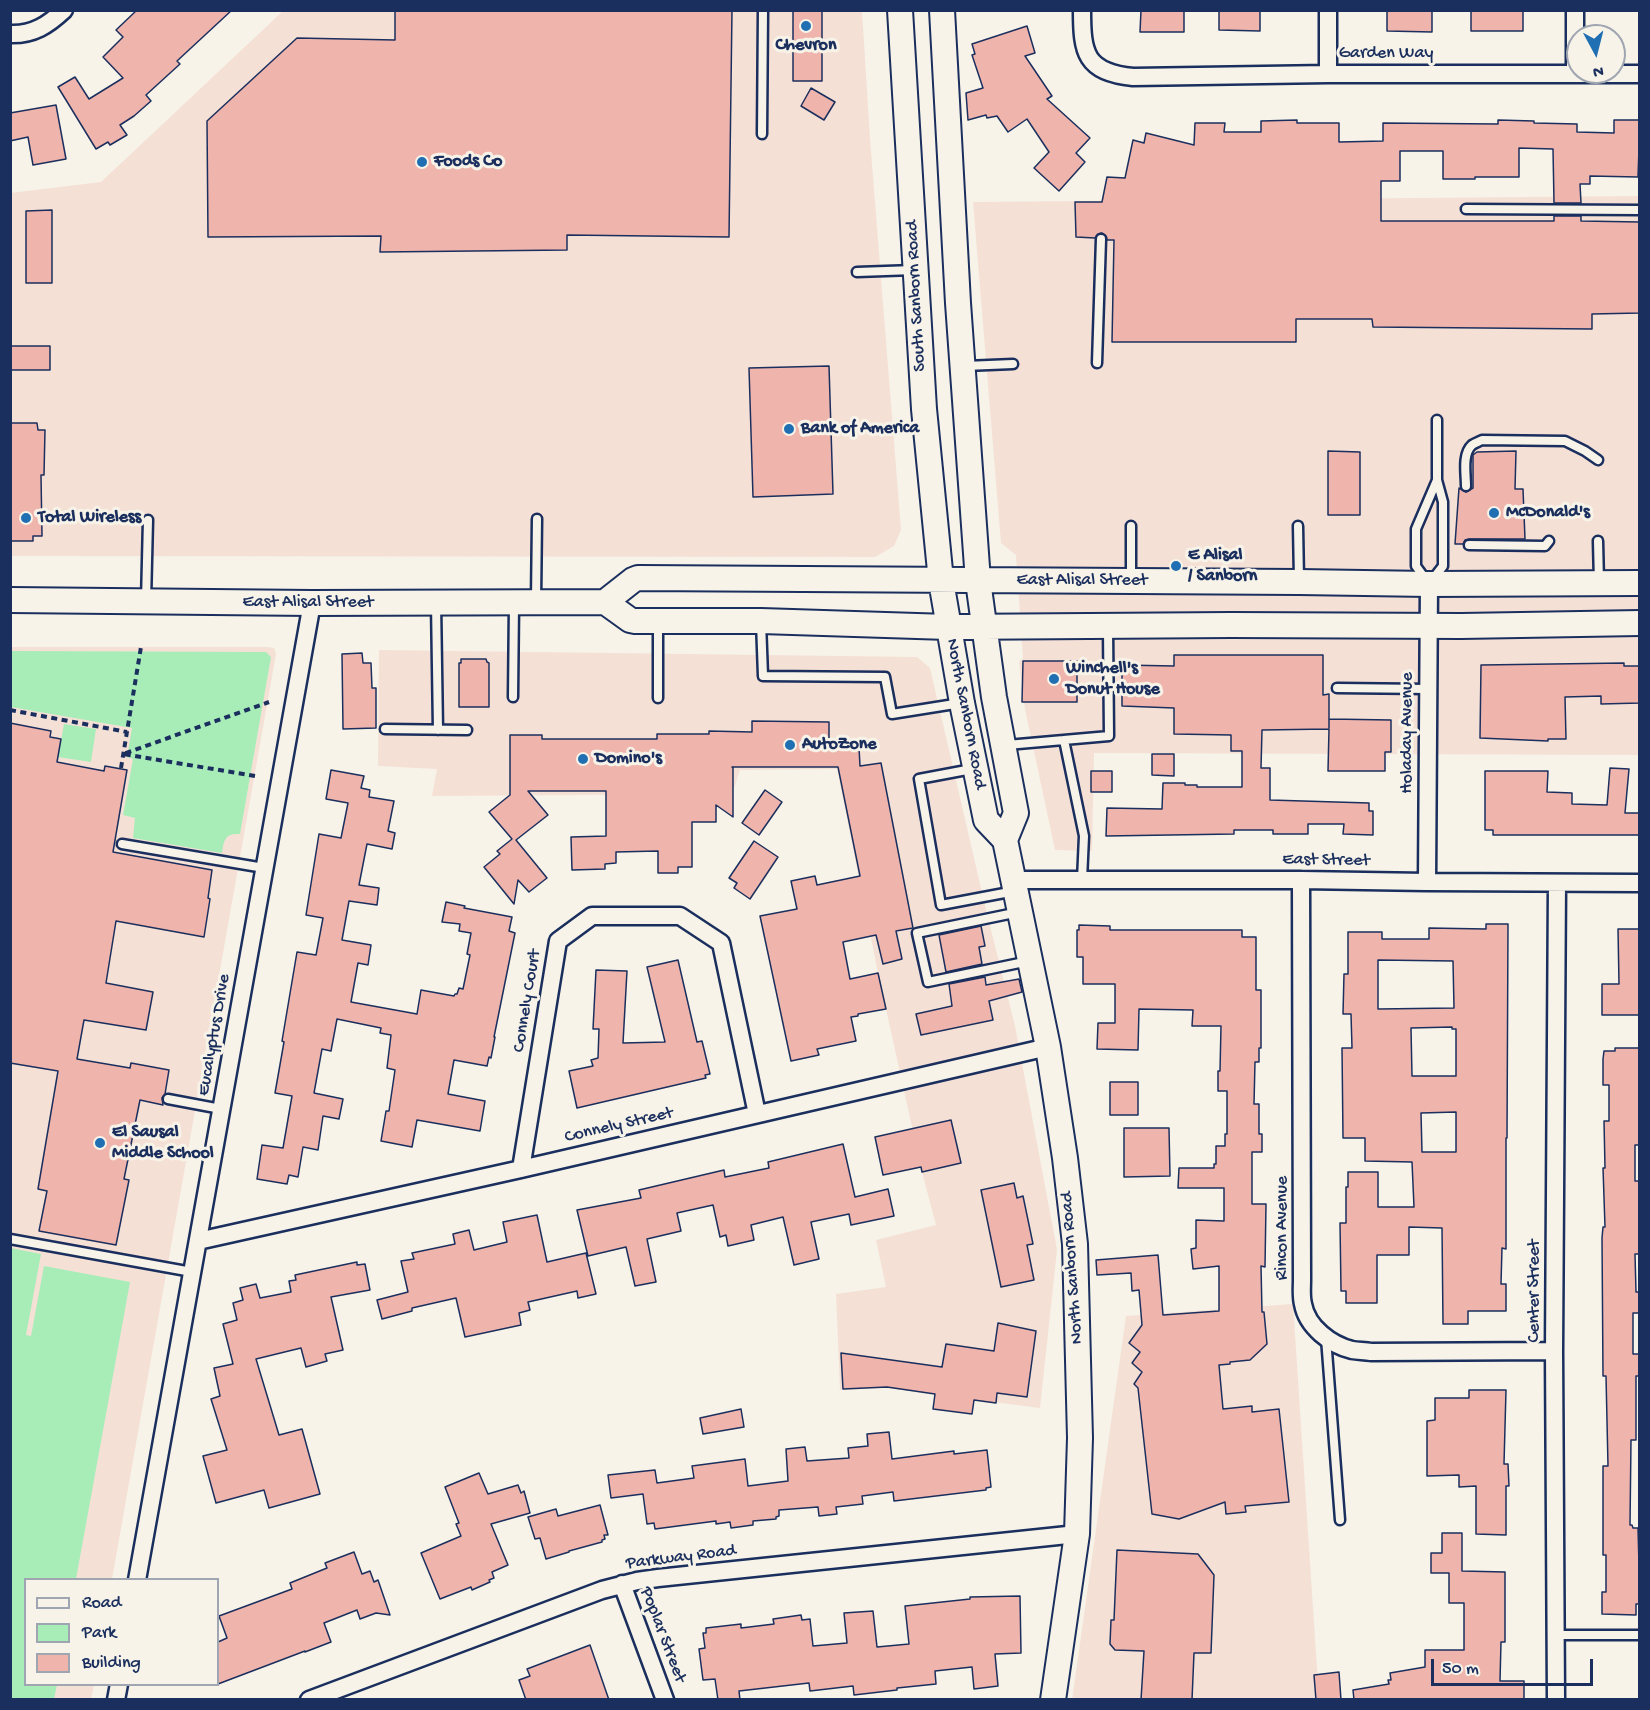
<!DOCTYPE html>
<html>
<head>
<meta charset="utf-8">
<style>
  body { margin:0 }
  #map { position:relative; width:1650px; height:1710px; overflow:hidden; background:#f7f3e8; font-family:"Gochi Hand",sans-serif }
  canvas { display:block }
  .frame { position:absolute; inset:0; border:12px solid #1b2f5e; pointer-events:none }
  .legend { position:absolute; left:24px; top:1578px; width:195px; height:108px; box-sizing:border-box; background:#f7f3e8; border:2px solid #9fa5b1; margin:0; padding:8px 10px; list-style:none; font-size:18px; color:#1b2f5e }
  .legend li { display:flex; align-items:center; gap:12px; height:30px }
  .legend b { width:30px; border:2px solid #9fa5b1 }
  .north { position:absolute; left:1566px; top:24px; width:60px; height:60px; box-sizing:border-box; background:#f7f3e8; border:2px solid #9fa5b1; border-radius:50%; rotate:173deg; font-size:16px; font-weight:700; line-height:24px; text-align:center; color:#1b2f5e }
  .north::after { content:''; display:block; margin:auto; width:21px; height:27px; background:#1f6fb2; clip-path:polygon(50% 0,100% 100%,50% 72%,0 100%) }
  .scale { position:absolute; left:1431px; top:1659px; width:162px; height:27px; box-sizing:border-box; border:3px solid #1b2f5e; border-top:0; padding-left:8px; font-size:18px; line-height:21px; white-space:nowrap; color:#1b2f5e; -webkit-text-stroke:4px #f7f3e8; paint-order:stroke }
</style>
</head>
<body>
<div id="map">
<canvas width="1650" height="1710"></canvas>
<div class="frame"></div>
<ul class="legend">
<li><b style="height:8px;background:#f7f3e8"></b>Road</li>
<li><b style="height:16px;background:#a8edb8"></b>Park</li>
<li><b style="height:16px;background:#efb4ac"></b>Building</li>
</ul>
<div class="north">N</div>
<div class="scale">50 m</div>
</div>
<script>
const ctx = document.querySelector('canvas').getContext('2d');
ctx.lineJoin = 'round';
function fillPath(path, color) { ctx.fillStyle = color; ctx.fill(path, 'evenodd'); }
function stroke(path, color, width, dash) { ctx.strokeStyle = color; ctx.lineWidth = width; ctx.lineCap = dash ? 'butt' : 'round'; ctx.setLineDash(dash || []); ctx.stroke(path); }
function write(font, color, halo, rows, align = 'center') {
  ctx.font = font + ' "Gochi Hand",sans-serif'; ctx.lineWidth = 6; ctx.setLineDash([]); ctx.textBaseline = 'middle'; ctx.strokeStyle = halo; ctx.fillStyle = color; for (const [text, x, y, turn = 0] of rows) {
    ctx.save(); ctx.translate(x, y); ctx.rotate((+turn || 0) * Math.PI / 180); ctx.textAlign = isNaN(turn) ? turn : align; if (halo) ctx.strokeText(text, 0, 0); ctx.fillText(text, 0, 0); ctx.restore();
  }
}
fillPath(new Path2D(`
  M283,11H862L870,139L901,530L894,546L875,557L11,556L10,193L101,182Z
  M1639,196V755L1094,753L1092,851L1055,850L1025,709L1019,662L1023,658L1016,555L1001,543L973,202Z
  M11,647H267L274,648L276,654L112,1579L26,1580V1684L94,1685L91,1699L11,1700Z
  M379,650L917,657L930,668L987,914L1015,1026L1057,1250L1040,1408L885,1388L840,1390L836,1294L886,1287L876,1240L936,1225L922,1172L878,973L837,769L740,770L732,794L432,796L437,769L378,766Z
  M1293,1304L1319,1699L1072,1700L1126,1316Z`), '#f5e0d6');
fillPath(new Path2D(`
  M11,651L266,652L271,657L240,834C225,833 224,840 222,853L133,838L135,818L123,815L133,759L127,757L132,728L11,707Z
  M64,724L96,729L91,762L58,757Z
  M11,1248L41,1254L26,1335L31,1336L44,1266L130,1282L76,1579L26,1580V1684L57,1685L54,1699H11Z`), '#a8edb8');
const building = new Path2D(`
  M137,10H232L177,61L180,64L146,95L151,101L134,116L120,125L127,135L110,145L108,142L96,149L58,87L75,77L89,99L123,78L103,57L123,37L116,30Z
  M395,10H732L729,237L567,235V250L380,252L381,236L208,237L207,121L297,38L395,40Z
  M793,10H822V81H793Z
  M1141,10H1184V32H1140Z
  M1219,10H1260V31L1219,30Z
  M1387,10H1432V32L1387,31Z
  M1471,10H1523V31H1471Z
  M1027,26L1035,53L1025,56L1052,96L1047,99L1090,138L1076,153L1085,162L1059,191L1034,168L1049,152L1027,119L1008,132L997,116L987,118L986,115L968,120L966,93L983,88L972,55L975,54L972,44Z
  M811,88L835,102L824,120L801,106Z
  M56,105L66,159L33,165L28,137L10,141V113Z
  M1297,120V123H1339V142L1383,141V123L1498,124V120L1534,121V123L1577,124V132L1614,133V120H1640L1638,177L1590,176V184H1580L1581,203H1554L1553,149L1519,148V177H1475V179H1443V151H1400V181H1381V221H1554V216H1581V221L1640,222V313L1592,314V329L1373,327L1372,319H1296V342H1112L1114,240H1107L1106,236L1102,233L1098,234L1095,238L1076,237L1075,202H1102L1107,177L1125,178L1133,140L1144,143L1146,133L1194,145L1195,123H1225L1224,132H1261V121Z
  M52,210V283H26V211Z
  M10,346H50V370H10Z
  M829,366L833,494L753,497L749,368Z
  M10,423H37L38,430H45L44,475H41L42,536H33V541H10Z
  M1328,451L1360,452V515H1328Z
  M1516,451L1515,489H1523L1525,539H1469L1465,540L1463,544H1455L1459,488L1466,492L1473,488V455L1477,452Z
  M362,653L363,663H371L372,688H376V728L343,729L342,654Z
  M1174,655H1323V695L1329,694V728V719L1391,720V752H1385V771H1328L1329,729L1262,730L1261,768H1270V800L1369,803V811H1373V835L1343,834L1344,824H1308V834H1273V830H1234V834L1106,836L1107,808L1162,809L1163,783H1185V785H1197V787H1242V751H1231V735L1174,734V708L1122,706V665L1174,666Z
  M461,659H486L487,662L489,663V707H459V663H461Z
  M1023,661H1077V702H1022Z
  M1624,663V666H1640V703L1601,704V696L1565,697L1566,739H1548V741L1480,738L1481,665Z
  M752,721L829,722V747H859L860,766L881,763L913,928L896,931L902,959L883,964L876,935L843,942L850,979L878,973L886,1009L858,1014V1016L851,1017L856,1041L817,1049L819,1055L791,1061L760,916L797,909L791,881L815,876L817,885L860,876L838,767H732L733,768V817L716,805V822H692V867H678V873H658V851L616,852V863L605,864V869L572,870L571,837L606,836V791H528L548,815L516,840L547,878L529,892L518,880L514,904L484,867L500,854L497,851L512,839L489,812L510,795V735H542V739H657V734H709V731L752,732Z
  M10,723L51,731L50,737L61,739L57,762L104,771L105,766L127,770L113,852L212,870L208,898L210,899L204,937L116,921L106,983L153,992L146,1030L84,1020L77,1059L130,1068L131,1063L169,1070L165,1094L162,1098L163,1105L140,1100L124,1179L129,1180L116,1245L39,1231L47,1191L38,1189L58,1071L10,1063Z
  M1152,754H1174V776L1152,775Z
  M1610,768L1629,769L1625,813H1640V835H1493V830H1485V771H1548L1547,792L1572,793V804L1607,805Z
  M331,770L364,776L361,788L370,790L369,797L394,801L388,831L395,833L392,849L367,844L359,885L379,888L377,905L349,901L342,940L371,945L368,965L358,963L351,1002L417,1014L421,990L454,996L455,994H457L459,988L463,989L470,955L467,954L471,933L459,931L460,924L442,922L446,902L465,906L464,908L512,917L509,931L515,933L494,1037H495L491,1058L489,1057L487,1066L454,1060L448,1094L485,1101L480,1131L417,1120L412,1147L381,1141L386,1111H389L395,1070L387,1068L391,1035L380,1033L381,1028L337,1019L331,1051L322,1049L314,1093L343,1099L339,1119L323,1116L318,1150L303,1147L298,1177L289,1175L287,1184L257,1179L262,1145L283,1148L292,1096L275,1093L284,1042L282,1041L297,952L316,955L323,918L306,915L319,834L341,838L348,803L326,799Z
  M1091,771H1112V792H1091Z
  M765,790L782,802L759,835L742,823Z
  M754,841L778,857L750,899L734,888L737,883L729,878Z
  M1486,924H1508L1507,1138H1506V1249L1502,1248L1501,1284H1506V1311H1468V1324H1443L1442,1228L1409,1227V1255H1377V1303H1346V1291H1341L1340,1223H1346V1187H1348V1172H1378V1207H1414L1412,1162L1365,1161V1138H1343L1342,1048H1352L1351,1014H1343L1344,974H1348V932H1382V939H1429V928L1486,929ZM1378,960L1453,961L1454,1008L1378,1009ZM1452,1027V1029H1456V1076H1412L1411,1028ZM1456,1112V1152H1422L1421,1113Z
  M1079,925L1110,926V930H1242V937H1256V990H1261V1048H1259V1062H1255L1254,1104H1259V1134H1262V1152H1252V1204H1266L1265,1267L1261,1266L1262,1312H1264L1267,1344L1250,1360L1230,1362V1364L1219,1365L1223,1409L1252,1406V1412L1279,1409L1289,1502L1245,1506L1246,1512L1226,1514L1225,1502L1179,1519L1152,1514L1138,1388L1134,1384L1142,1372L1132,1363L1140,1352L1129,1343L1142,1325L1139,1290L1132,1291L1131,1273L1097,1275L1096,1260L1158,1255L1163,1315L1219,1311V1266L1193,1269L1191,1249L1196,1248V1220L1224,1221V1188H1178L1179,1168H1214V1164H1216V1146H1225V1134H1227V1091H1218V1071H1220L1221,1026H1192L1193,1010L1139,1009L1138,1050L1097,1049L1098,1023H1115V984H1083V957H1077V930H1079Z
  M981,926L985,946L979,947L982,964L946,972L939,935Z
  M1618,929H1640V1015H1602V984H1619Z
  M678,960L697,1042L702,1041L710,1074L705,1075L706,1078L577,1108L569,1071L593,1066L591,1060L598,1058L599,1029H593L596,970L627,971L623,1043L665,1042L647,967Z
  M985,977L986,985L1019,979L1022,992L989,1001L993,1020L921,1035L916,1014L952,1006L949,984Z
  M1615,1048H1640V1145H1635V1181H1640V1254H1635L1636,1292H1640V1313H1633V1354H1639V1376H1636V1440H1631L1630,1525H1632L1633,1528H1638L1640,1604H1636V1615L1602,1614V1592H1606V1555H1603V1466H1608L1606,1376H1603L1602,1238L1603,1227H1605L1603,1168H1605L1604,1121H1609V1085H1603V1059L1604,1051H1615Z
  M1110,1082H1138V1115H1110Z
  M951,1120L961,1163L922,1172L921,1167L883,1175L875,1137Z
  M1124,1128H1169L1170,1176L1124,1177Z
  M843,1144L855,1197L888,1189L894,1216L851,1225L849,1214L811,1222L819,1259L794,1265L783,1217L751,1225L754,1240L728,1246L726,1235L720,1237L713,1205L677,1213L681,1231L647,1239L656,1282L635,1286L626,1247L588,1256L577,1210L641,1198L639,1190L724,1170L725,1177L769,1168L768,1162Z
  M1014,1183L1017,1198L1023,1196L1033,1244L1027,1245L1034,1280L1001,1287L981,1190Z
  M537,1215L547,1262L586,1253L596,1294L578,1298L577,1291L528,1302L530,1310L519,1313L521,1325L465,1337L456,1298L412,1308V1311L382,1319L377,1300L408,1292L401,1261L414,1259L412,1253L455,1244L453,1234L469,1230L474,1250L507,1242L503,1222Z
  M357,1262V1265L365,1264L370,1290L331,1297L343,1350L325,1354L327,1361L306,1367L301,1348L256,1359L279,1435L302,1429L320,1494L269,1508L264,1490L216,1503L203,1456L227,1450L211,1399L220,1396L214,1368L233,1364L223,1324L237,1320L233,1303L243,1300L240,1288L256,1284L260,1298L291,1292L289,1281L296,1280L295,1275Z
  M998,1323L1036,1331L1027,1397L997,1393L996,1403L974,1400L972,1414L933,1409L935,1394L887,1387L843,1389L841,1353L942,1367L946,1344L994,1351Z
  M1469,1390H1506L1504,1464H1508L1509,1486H1506V1535L1476,1534V1486L1459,1487V1475L1427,1476V1421L1435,1420V1398H1469Z
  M741,1409L744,1427L703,1434L700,1418Z
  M889,1432L892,1459L954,1451V1454L987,1450L991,1487L986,1488V1490L894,1501L893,1492L862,1496L863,1504L836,1507L837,1514L819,1516L818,1507L779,1510V1516L776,1517V1519L753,1521V1525L731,1528L730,1522L716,1524V1521L655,1529L654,1523L647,1524L643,1494L611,1498L608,1475L655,1470L657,1483L694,1478L692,1466L745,1459L748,1486L788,1481L786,1449L805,1447L807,1461L849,1458L848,1448L868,1446L867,1434Z
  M479,1473L488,1494L518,1485L521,1493L524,1491L530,1513L491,1524L508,1565L492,1572L494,1578L489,1580L490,1582L472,1590L471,1587L440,1599L421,1553L461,1536L456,1524L459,1523L445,1487Z
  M600,1505L608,1535H604L605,1539L602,1540V1542L569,1551V1552L546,1559L540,1538L535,1539L528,1517L556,1509L558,1516Z
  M1442,1533H1462V1571L1505,1572V1642H1501L1500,1681H1524V1700H1354L1353,1690L1389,1684L1388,1680H1391L1390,1673L1425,1667V1650H1464V1603H1449V1573H1431V1553H1442Z
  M1117,1550L1198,1554L1214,1575L1211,1653H1194L1192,1700H1141L1144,1651L1115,1650L1110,1644L1111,1620H1114Z
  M354,1552L362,1574L370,1571L374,1582L378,1580L390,1615L376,1613L360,1619L357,1610L324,1623L331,1642L305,1652V1651L218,1684V1642L227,1638L219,1616L292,1589L290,1583L327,1568L325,1563Z
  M1020,1596L1021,1653L995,1654L998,1686L974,1689L972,1667L935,1671L936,1684L897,1688V1690L854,1695L853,1686L810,1691L809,1683L739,1691L740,1700H718L715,1679L703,1680L699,1649L705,1648L703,1633H706V1628L741,1624V1628L774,1624L773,1619L801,1615L802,1620L810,1619L813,1646L847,1643L844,1613L873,1611L877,1647L909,1644L905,1606L970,1599V1597Z
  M590,1645L609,1700H526L519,1680L530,1676L527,1669Z
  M1339,1672L1341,1700H1316L1314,1675Z`);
fillPath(building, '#efb4ac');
stroke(building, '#1b2f5e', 1.5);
const service = new Path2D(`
  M762,134L763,10
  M1466,209L1640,210
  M857,272L914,270
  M1097,363L1101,239
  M965,366L1013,364
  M1437,480L1416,529V566L1429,584L1443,566V502L1437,480V420
  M1466,486C1466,474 1462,454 1472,445C1475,443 1478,442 1482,440L1565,441L1585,451L1598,460
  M1131,526V579
  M1298,526L1299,580
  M1598,541L1599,583
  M1469,545L1545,546L1549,541
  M536,600L537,519
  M146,601L148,520
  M436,603L438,730
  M761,622L763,676L885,677L892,714L961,703
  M658,623V698
  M1337,688L1428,689
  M513,697L514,604
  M385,729L467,730
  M1064,740L1084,836L1082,880
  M1007,745L1109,736L1108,629
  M972,769L919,779L941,905L1015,891
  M122,844L264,868
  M1019,912L917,933L928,982L1029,961
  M168,1099L221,1109
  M10,1239L192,1272
  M1326,1338L1340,1520
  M1555,1635H1640`);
const minor = new Path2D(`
  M1082,10C1082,53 1085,72 1133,77L1328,74H1640
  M10,34C33,35 48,25 64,10
  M1328,74V10
  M1575,74V10
  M1012,880H1301L1427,882L1640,883
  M1301,880L1302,1280C1302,1288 1301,1296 1303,1304C1307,1327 1331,1345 1352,1350C1358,1351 1365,1351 1371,1352L1554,1351
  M1427,882L1429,584
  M521,1169L558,941L592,916H680L721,943L757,1114
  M198,1241L521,1169L1048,1047
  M137,1580L312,603
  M622,1584L665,1700
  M116,1700L119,1684
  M309,1700L602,1590L637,1581L658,1578L1077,1534
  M1556,1700L1554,1351L1557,883`);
const secondary = new Path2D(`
  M900,10L924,409L941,581L962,703L986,820L1005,840
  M942,10L958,303L978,581L994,697L1016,813L1005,840L1048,1047L1065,1158L1075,1244L1080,1438L1077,1534L1053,1700
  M10,600L312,603L605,602L630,620L635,621H761L948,627L1231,625L1461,626L1640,623
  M605,602L633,580L638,578L1299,582L1429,584L1640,583`);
stroke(service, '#1b2f5e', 13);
stroke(minor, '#1b2f5e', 21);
stroke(secondary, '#1b2f5e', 28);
stroke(new Path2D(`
  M10,710L127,732
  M121,768L141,647
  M255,776L123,754L269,702`), '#1b2f5e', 4, [6, 4.5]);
stroke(service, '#f7f3e8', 8);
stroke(minor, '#f7f3e8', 16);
stroke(secondary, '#f7f3e8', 24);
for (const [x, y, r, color] of [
  [806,26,6,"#1f6fb2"],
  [422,162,6,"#1f6fb2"],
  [789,429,6,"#1f6fb2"],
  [1494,513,6,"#1f6fb2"],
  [26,518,6,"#1f6fb2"],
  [1176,566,6,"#1f6fb2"],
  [1054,679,6,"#1f6fb2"],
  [790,745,6,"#1f6fb2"],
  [583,759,6,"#1f6fb2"],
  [100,1143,6,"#1f6fb2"]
]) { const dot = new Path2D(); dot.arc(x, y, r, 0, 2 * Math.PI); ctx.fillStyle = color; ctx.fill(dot); stroke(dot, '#f7f3e8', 2); }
write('bold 18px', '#1b2f5e', '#f7f3e8', [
  ["Chevron",806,46,"center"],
  ["Foods Co",434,162],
  ["Bank of America",801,429],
  ["McDonald's",1506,513],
  ["Total Wireless",38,518],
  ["E Alisal",1188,556],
  ["/ Sanborn",1188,577],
  ["Winchell's",1066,669],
  ["Donut House",1066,690],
  ["AutoZone",802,745],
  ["Domino's",595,759],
  ["El Sausal",112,1133],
  ["Middle School",112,1154]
], 'left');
write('18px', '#1b2f5e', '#f7f3e8', [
  ["Garden Way",1386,54],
  ["South Sanborn Road",917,296,-93],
  ["East Alisal Street",1082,581],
  ["East Alisal Street",308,603],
  ["North Sanborn Road",965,714,79],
  ["Holaday Avenue",1408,733,-90],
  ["East Street",1326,861,1],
  ["Connely Court",528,1001,-81],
  ["Eucalyptus Drive",215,1035,-80],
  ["Connely Street",619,1126,-13],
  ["Rincon Avenue",1283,1228,-90],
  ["North Sanborn Road",1073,1268,-94],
  ["Center Street",1535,1291,-90],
  ["Parkway Road",681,1558,-7],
  ["Poplar Street",662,1635,69]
]);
</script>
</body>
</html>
